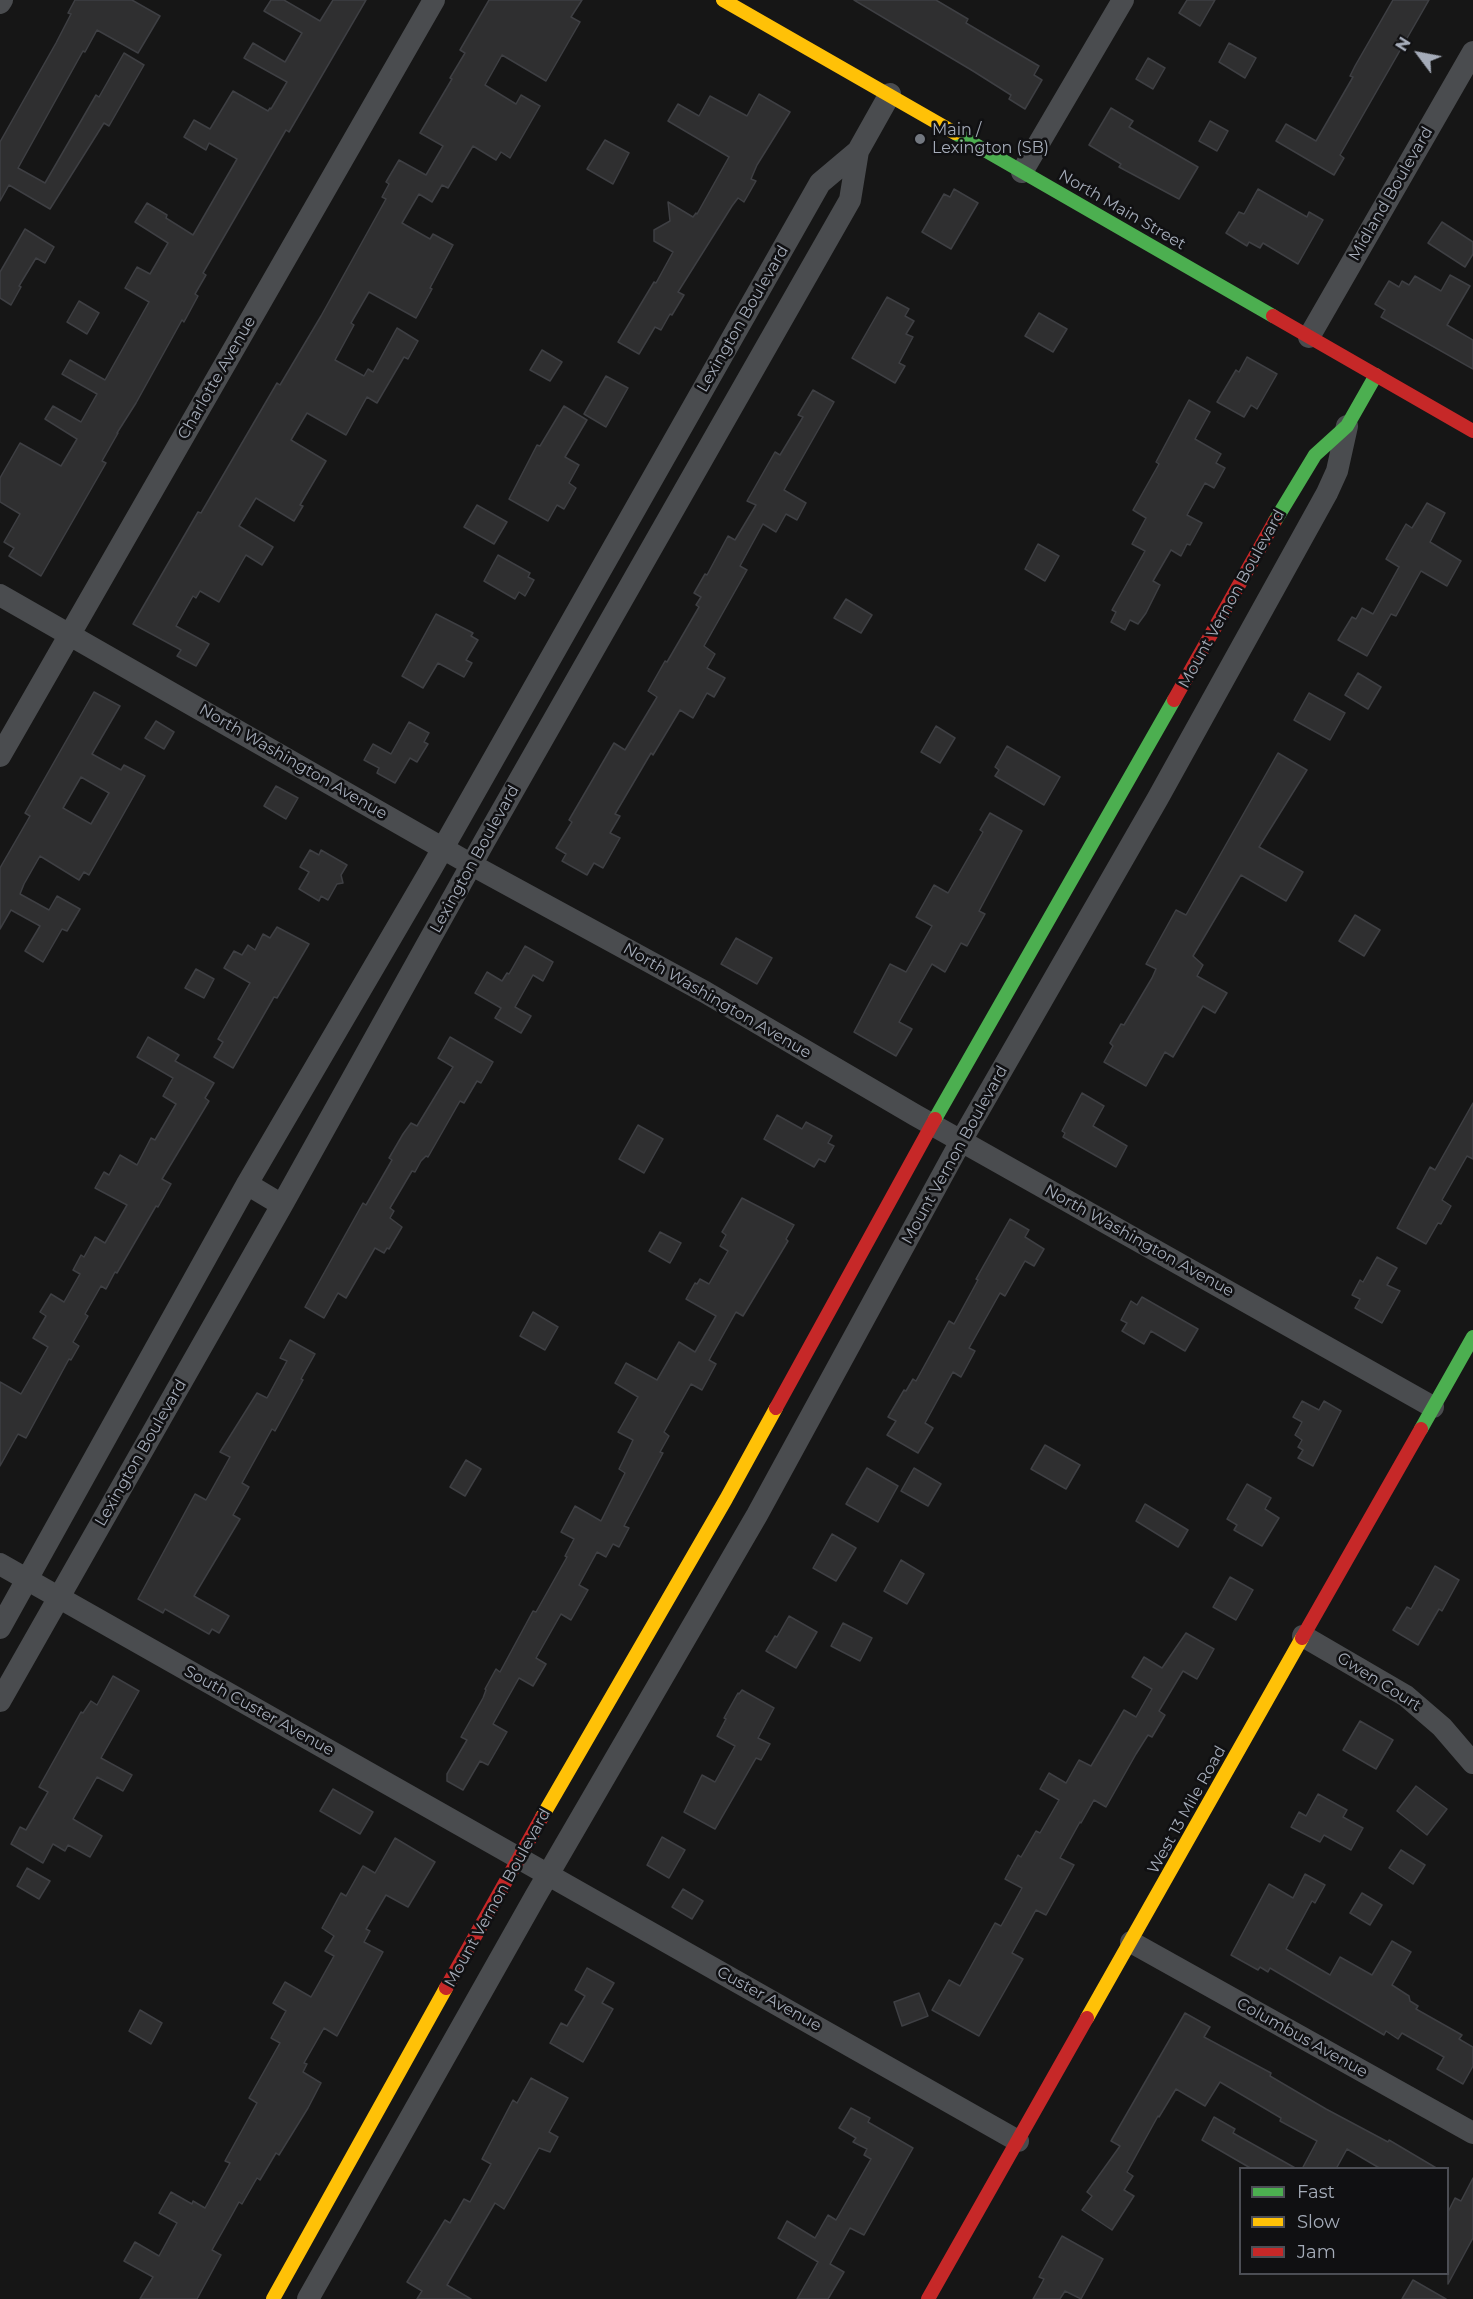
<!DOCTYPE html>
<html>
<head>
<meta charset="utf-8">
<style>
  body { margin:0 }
  #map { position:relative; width:1473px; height:2299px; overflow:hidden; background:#161616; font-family:Montserrat,sans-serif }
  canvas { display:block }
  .legend { position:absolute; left:1239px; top:2167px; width:210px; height:108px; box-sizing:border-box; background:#101012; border:2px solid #4c4e55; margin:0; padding:8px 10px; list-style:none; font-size:18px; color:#a5acb9 }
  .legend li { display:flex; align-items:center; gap:12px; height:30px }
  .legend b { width:30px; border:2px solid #4c4e55 }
  .north { position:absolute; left:1389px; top:24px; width:60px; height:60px; -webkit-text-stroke:4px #101012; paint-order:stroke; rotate:302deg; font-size:16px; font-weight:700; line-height:24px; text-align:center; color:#a5acb9 }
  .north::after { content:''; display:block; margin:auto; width:21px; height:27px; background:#a5acb9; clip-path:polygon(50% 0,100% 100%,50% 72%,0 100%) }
</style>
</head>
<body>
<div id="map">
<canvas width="1473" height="2299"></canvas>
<ul class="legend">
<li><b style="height:8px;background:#4caf50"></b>Fast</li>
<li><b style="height:8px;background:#ffc107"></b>Slow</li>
<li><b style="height:8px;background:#c62828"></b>Jam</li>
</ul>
<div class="north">N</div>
</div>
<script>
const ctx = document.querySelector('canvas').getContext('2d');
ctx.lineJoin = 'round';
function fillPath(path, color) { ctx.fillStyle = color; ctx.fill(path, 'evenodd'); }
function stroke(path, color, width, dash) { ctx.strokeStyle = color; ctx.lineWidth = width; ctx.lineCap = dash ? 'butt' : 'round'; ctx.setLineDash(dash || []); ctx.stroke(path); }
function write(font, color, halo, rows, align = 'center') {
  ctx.font = font + ' Montserrat,sans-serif'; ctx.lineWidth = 5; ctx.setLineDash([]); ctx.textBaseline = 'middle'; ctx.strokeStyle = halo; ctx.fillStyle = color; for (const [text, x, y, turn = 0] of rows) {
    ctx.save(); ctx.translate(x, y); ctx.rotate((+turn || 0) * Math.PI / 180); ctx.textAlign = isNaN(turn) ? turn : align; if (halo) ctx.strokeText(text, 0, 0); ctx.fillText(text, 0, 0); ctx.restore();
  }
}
const building = new Path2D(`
  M75,0H132L160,16L138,53L97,30L85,52L83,51L18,168L45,183L96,95L99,97L124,53L144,65L109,126L104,123L50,209L9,185L0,201V142L56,43L71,14L68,13Z
  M271,0H284L320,21L333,0H366L289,132L286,130L203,273L206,275L195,294L198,296L184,322L182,320L136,403L117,433H118L102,461L106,463L41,576L9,556L14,548L4,542L20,514L0,502V478L20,443L61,466L77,439L45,419L53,406L81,422L97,394L62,374L70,360L105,380L149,302L125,288L137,267L150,274L168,243L135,222L147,203L167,215L166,218L193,235L237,159L209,143L206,150L184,137L194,120L210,129L233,91L268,111L270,108L271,109L287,82L244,58L253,43L285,62L302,33L264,11Z
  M489,0H582L571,17L580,22L546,81L502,55L485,85L516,104L521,95L540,106L510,158L501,152L496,160L473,146L448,188L442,185L432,202L419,194L402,223L430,239L433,234L453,245L430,288L432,289L416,318L369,292L351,323L354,325L335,360L364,376L368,369L373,372L397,328L418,341L408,359L404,357L377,403L367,397L346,435L307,413L291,440L326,461L300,505L303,506L294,521L256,498L239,526L273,547L262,565L246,555L219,602L200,591L196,598L193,596L176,626L209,644L196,666L177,656L181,650L133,624L198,512L201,513L277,383L280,385L321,316L386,199L382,197L389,184L386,182L399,160L426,175L443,146L420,133L452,79L450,78L465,53L460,50Z
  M854,0H936L968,19L966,23L1039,66L1034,75L1042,80L1025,109L1009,99L1011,95L973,71Z
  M1187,0H1215L1200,26L1179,13Z
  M1393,0H1429L1340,155L1344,158L1334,175L1276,141L1286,124L1316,141L1353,77L1350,76L1355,66Z
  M1229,43L1256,58L1245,78L1219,62Z
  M1148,58L1165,68L1153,89L1136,79Z
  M759,94L790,112L757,165L751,179L756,181L744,202L738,198L732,206L678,292L684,295L672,315L670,314L661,330L655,327L639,354L618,342L654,282L656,283L673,252L654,241V230L670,221L668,202L693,217L696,213L697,214L729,157L668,121L678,104L699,116L710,96L747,116Z
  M1111,108L1133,121L1129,127L1198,167L1179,199L1119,167L1121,164L1089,145Z
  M1210,121L1228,131L1217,151L1199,141Z
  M605,140L629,153L613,184L587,169Z
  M954,189L978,203L951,249L922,232L944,194L950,197Z
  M1258,189L1307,217L1309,212L1323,220L1298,264L1263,243L1260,248L1249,242L1247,246L1226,233L1239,212L1244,214Z
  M1442,222L1473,242V254L1465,267L1428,243Z
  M25,229L54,247L45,263L36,258L19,286L21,287L11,305L0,298V272Z
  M1450,275L1470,286L1447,325L1473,340V369L1381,317L1385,310L1375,304L1389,281L1399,287L1402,281L1409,285L1415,276L1441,291Z
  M887,297L909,309L905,316L914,321L906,334L913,337L899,363L905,366L895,383L852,358Z
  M79,301L99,313L87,334L67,322Z
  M1039,313L1067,329L1053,352L1025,336Z
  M542,350L562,362L550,381L530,370Z
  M1247,357L1277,374L1257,409L1251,405L1244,417L1217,402L1236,370L1239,372Z
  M606,376L628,388L606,427L584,414Z
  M813,390L834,402L784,490L806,503L797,520L786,514L776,532L763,524L740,566L747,570L704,646L715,654L707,668L725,678L714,697L707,693L693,718L680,710L653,755L651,753L615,814L620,816L610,833L620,838L603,868L594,863L587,875L562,861L566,854L556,848L572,822L569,820L614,743L625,750L657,697L648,691L665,661L667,662L699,607L696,605L701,597L694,593L705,574L707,575L728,536L735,540L756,505L747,501L775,452L780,455L803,417L798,415Z
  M1189,400L1210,412L1195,439L1221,454L1216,463L1225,468L1214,488L1205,483L1187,515L1202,523L1190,545L1187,544L1181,556L1171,550L1153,581L1160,585L1146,613L1138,624L1130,620L1125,630L1111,622L1116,612L1112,610L1145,551L1132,544L1146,518L1133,510L1159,464L1156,462Z
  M564,406L587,420L565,457L579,465L569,483L576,488L564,509L557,505L548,521L509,499L537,445L540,446Z
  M1427,503L1445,513L1430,542L1461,561L1447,586L1421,571L1396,616L1391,614L1367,656L1338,640L1352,617L1356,619L1362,608L1373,614L1399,567L1386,559L1406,524L1412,528Z
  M477,505L507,522L494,544L464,527Z
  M1038,544L1059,556L1045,581L1025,569Z
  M498,555L530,573L528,577L534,580L525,596L519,592L515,599L484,581Z
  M846,599L872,615L861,633L834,618Z
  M436,614L473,633L471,636L478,640L466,660L472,663L464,677L438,663L423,688L402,676Z
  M1358,673L1381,687L1368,709L1345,695Z
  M94,692L120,706L92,754L121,770L124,765L145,776L89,875L84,872L79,880L40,856L24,884L20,894L49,910L57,896L80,909L67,931L62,929L43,962L25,951L40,926L11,910L0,929V868L30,816L25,813ZM81,777L109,793L91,824L63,808Z
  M1309,693L1345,713L1330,740L1294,720Z
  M156,721L174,732L164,749L145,738Z
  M409,722L429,733L424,742L428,744L417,762L410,758L395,783L377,773L379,768L364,760L373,744L391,754Z
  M936,726L955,738L940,763L921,752Z
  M1007,746L1060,777L1044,805L995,776L999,770L995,767Z
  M1278,753L1307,770L1259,847L1303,872L1286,901L1241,875L1193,956L1203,965L1197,976L1227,993L1215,1013L1203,1006L1173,1057L1165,1052L1146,1086L1104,1062L1113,1046L1110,1043L1121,1024L1124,1025L1152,978L1156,969L1146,964L1176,910L1186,915Z
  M276,786L298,798L286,819L264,806Z
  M990,813L1022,831L979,911L985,914L967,946L961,943L945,972L932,964L899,1022L912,1029L896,1056L854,1032L890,964L906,972L932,926L916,917L934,885L948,893L983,832L980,830Z
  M310,850L319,855L321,850L347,865L341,875L343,883L337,884L328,900L321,896L319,901L299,889L309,872L300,867Z
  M1355,915L1380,930L1364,956L1339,941Z
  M277,927L309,944L277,998L274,997L233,1068L214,1057L223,1042L218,1039L250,983L224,968L234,951L242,955L248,945L255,950L263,934L270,938Z
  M736,938L772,958L757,984L721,964Z
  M525,946L553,962L543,981L533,975L515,1007L531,1016L521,1033L495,1018L501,1008L475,993L487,972L502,981L507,973L509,974Z
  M196,969L214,979L204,998L185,988Z
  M148,1037L179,1055L175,1061L214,1083L205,1098L209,1101L162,1179L171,1184L158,1207L156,1206L117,1273L115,1272L106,1289L101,1286L85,1314L88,1316L73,1342L79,1346L71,1360L69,1359L26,1438L18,1434L0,1466V1382L21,1394L48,1347L33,1338L46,1316L40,1312L51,1294L64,1302L80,1274L73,1270L81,1255L84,1257L95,1237L105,1243L127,1205L95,1188L104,1172L109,1175L120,1155L137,1165L151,1138L155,1140L176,1104L163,1096L173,1078L137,1057Z
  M450,1037L493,1062L481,1083L477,1081L464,1103L460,1101L428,1157L426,1156L421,1161L415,1172L412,1171L390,1208L394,1211L390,1218L402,1227L389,1249L387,1248L384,1253L375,1248L346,1298L338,1293L324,1318L305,1307L363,1203L366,1205L392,1160L389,1158L403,1134L411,1123L417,1126L453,1067L438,1058Z
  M1082,1093L1104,1106L1093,1126L1127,1146L1116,1167L1063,1137L1065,1133L1062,1131Z
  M1473,1103V1159L1467,1156L1442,1200L1451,1206L1441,1224L1438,1223L1426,1244L1397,1228L1430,1167L1435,1170Z
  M777,1115L802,1129L806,1122L832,1136L828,1143L834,1146L825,1162L819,1159L814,1167L764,1139Z
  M638,1125L663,1139L644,1173L619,1159Z
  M742,1198L794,1225L786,1239L788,1241L743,1316L736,1312L709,1360L716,1364L702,1390L691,1384L664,1432L669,1436L660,1452L663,1453L624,1526L629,1528L619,1547L613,1544L606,1557L597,1552L579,1585L588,1590L571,1620L561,1614L536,1658L546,1664L533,1686L519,1678L493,1724L507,1732L488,1765L480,1761L463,1790L447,1781V1774L467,1740L461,1737L483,1698L486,1690L485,1689L496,1669L500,1672L533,1611L536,1612L567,1557L565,1556L574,1539L561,1532L575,1506L601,1521L625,1473L619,1469L633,1440L618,1432L638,1397L615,1383L626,1363L657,1380L679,1342L695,1352L716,1316L686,1299L695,1283L697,1284L700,1279L709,1284L728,1251L720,1246L726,1235L722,1232Z
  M1010,1219L1029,1230L1025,1237L1044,1249L1034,1266L1025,1261L1005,1296L1000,1293L969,1348L975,1351L961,1377L953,1372L925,1423L933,1428L918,1453L887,1435L896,1421L888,1417L904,1390L906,1391L913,1379L916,1381L949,1321L954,1324L978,1280L976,1279Z
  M660,1232L681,1243L670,1263L649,1251Z
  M1377,1257L1397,1268L1387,1285L1400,1291L1382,1323L1355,1308L1360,1299L1352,1295L1360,1280L1363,1282Z
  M1142,1297L1198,1329L1185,1351L1151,1331L1144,1344L1122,1331L1127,1323L1121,1320L1131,1301L1137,1305Z
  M533,1312L558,1327L545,1350L520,1336Z
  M290,1340L315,1354L301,1379L303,1380L275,1431L272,1429L242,1483L249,1487L233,1515L240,1519L194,1596L229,1616L219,1633L212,1629L209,1634L165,1609L163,1613L138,1599L195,1494L206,1500L230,1457L220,1452L257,1393L267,1398L287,1361L280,1358Z
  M1302,1401L1319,1410L1324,1401L1341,1411L1313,1466L1298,1458L1303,1450L1298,1447L1302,1440L1295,1435L1302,1422L1293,1417Z
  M1045,1445L1080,1465L1066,1489L1031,1469Z
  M466,1460L481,1469L465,1496L450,1487Z
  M867,1468L898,1486L878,1522L846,1504Z
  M914,1468L941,1484L928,1506L901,1491Z
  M1247,1484L1271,1498L1265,1509L1279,1518L1262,1546L1234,1530L1237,1525L1227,1519Z
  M1145,1504L1188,1530L1178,1547L1136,1521Z
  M832,1534L856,1548L836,1581L813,1568Z
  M901,1560L924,1574L907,1604L884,1591Z
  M1435,1566L1459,1580L1442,1611L1439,1609L1418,1645L1393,1630L1407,1607L1411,1609Z
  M1230,1577L1253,1590L1236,1620L1213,1607Z
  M789,1616L817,1632L796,1668L766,1651L775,1636L777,1637Z
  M843,1623L872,1638L860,1661L831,1646Z
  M1186,1633L1214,1649L1197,1679L1183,1671L1159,1711L1165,1715L1152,1737L1148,1735L1136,1754L1106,1807L1094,1800L1081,1823L1080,1822L1060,1858L1074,1865L1046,1915L1036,1910L1012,1953L1023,1959L979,2036L932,2010L949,1980L960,1986L995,1923L1001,1926L1022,1888L1005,1879L1018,1855L1021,1857L1036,1831L1040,1833L1059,1800L1040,1789L1049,1773L1066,1783L1079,1760L1091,1766L1124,1710L1136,1717L1152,1689L1132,1677L1144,1657L1162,1668Z
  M113,1676L139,1691L101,1758L132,1775L123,1791L97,1777L73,1819L102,1836L90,1857L68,1845L65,1851L53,1844L43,1863L11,1844L20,1827L26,1830L48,1792L39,1787L81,1712L83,1713L91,1701L97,1705Z
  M742,1690L774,1708L758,1738L770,1744L761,1760L756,1758L715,1829L684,1812L702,1775L715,1782L735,1746L717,1736L726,1719L724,1718L738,1693L739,1694Z
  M1360,1721L1393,1740L1376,1769L1343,1750Z
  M1416,1786L1447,1809L1427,1835L1397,1811Z
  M333,1789L373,1812L360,1834L320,1811Z
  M1318,1794L1347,1810L1343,1817L1363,1828L1351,1850L1324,1835L1320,1842L1291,1827L1299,1812L1306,1816Z
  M662,1837L685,1850L669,1878L647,1865Z
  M395,1838L435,1862L408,1907L386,1895L366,1929L370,1931L364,1942L383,1952L337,2036L324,2028L304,2063L307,2064L303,2072L321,2083L308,2108L279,2155L276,2153L260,2180L257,2178L242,2204L239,2202L233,2213L212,2250L221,2255L197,2299H140L153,2277L124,2261L135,2242L159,2256L177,2223L159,2213L171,2192L192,2204L193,2201L205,2208L230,2163L225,2161L257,2103L249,2098L280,2043L271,2038L286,2011L273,2003L285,1982L311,1997L334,1956L325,1951L334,1936L322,1928L341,1893L346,1896L363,1866L375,1873Z
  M1401,1850L1425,1865L1413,1884L1389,1868Z
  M27,1868L50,1881L39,1899L17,1886Z
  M1305,1874L1325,1885L1315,1903L1312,1901L1286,1949L1330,1975L1340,1957L1372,1975L1392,1941L1411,1952L1392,1985L1409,1996L1410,2001L1418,2006L1416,2009L1462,2035L1459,2039L1473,2047V2066L1463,2084L1437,2069L1444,2057L1402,2033L1398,2039L1386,2031L1384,2035L1270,1968L1268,1972L1260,1967L1258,1970L1231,1955L1269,1884L1293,1898Z
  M683,1889L703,1901L692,1919L672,1907Z
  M1362,1893L1382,1905L1370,1925L1350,1913Z
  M587,1968L614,1983L602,2003L613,2009L583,2062L550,2043L561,2023L567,2026L585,1996L575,1990Z
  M919,1993L928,2016L902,2026L894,2002Z
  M140,2010L162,2023L151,2044L129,2031Z
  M1185,2013L1210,2027L1204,2037L1271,2073L1270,2076L1326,2109L1388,2142L1389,2140L1438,2169H1381L1347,2149L1336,2169H1302L1317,2141L1280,2121L1281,2118L1220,2082L1205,2106L1176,2089L1159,2117L1158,2116L1127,2172L1133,2176L1124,2190L1134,2196L1112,2230L1082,2210L1092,2196L1087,2192L1120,2146L1111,2141Z
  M531,2078L568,2098L549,2132L558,2137L550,2152L539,2148L504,2209L495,2203L447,2285L471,2299H417L422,2291L407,2282L445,2220L450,2223L464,2199L470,2202L491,2164L482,2159L513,2100L517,2103Z
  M851,2108L870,2118L868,2122L913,2148L864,2235L850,2228L830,2264L844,2272L828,2299H797L818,2262L778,2238L787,2221L815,2238L828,2215L836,2220L871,2159L864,2155L867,2149L853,2142L856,2138L839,2128Z
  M1214,2117L1235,2129L1233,2133L1297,2169H1252L1202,2140Z
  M1473,2178V2238L1448,2284V2212L1455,2198L1461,2201Z
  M1062,2236L1103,2259L1081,2299L1065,2291L1060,2299H1033L1044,2279L1039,2277Z
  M1413,2280L1446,2299H1402Z`);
fillPath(building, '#2f2f30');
stroke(building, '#3e3f43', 1.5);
stroke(new Path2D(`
  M0,3L2,0
  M1022,172L1123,0
  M1309,337L1473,52
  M0,595L472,865L705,992L915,1115L1433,1407
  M0,756L434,0
  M247,1184L282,1205
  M0,1564L1018,2141
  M0,1628L247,1184L430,871L820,183L858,151
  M1303,1636L1406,1696L1442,1727L1473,1763
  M0,1701L282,1205L484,842L850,200L858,151L890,94
  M1131,1942L1473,2133
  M308,2299L535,1897L757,1515L961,1141L1158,798L1327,493L1337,471L1347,426`), '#4a4c4f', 22);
stroke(new Path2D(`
  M955,133L1273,316
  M1275,521L1315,455L1347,426L1376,375
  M935,1119L1174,700
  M1421,1429L1473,1337`), '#4caf50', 14);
stroke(new Path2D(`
  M723,0L955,133
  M542,1817L726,1499L776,1408
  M1087,2018L1302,1638
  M273,2299L446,1988`), '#ffc107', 14);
stroke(new Path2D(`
  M1273,316L1473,431
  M1174,700L1275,521
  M776,1408L935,1119
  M1302,1638L1421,1429
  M446,1988L542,1817
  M928,2299L1087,2018`), '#c62828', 14);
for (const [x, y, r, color] of [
  [920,139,6,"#737880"]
]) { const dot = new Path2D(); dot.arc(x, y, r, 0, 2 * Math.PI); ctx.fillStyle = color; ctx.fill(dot); stroke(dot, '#101012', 2); }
write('16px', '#a5acb9', '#101012', [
  ["Main /",932,130],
  ["Lexington (SB)",932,148]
], 'left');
write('16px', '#a5acb9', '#101012', [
  ["Midland Boulevard",1391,194,-60],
  ["North Main Street",1122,210,30],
  ["Lexington Boulevard",743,319,-60],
  ["Charlotte Avenue",217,378,-60],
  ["Mount Vernon Boulevard",1232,599,-61],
  ["North Washington Avenue",293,762,30],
  ["Lexington Boulevard",475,859,-61],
  ["North Washington Avenue",717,1001,30],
  ["Mount Vernon Boulevard",955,1155,-61],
  ["North Washington Avenue",1139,1241,29],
  ["Lexington Boulevard",141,1453,-60],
  ["Gwen Court",1379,1682,32],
  ["South Custer Avenue",259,1711,29],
  ["West 13 Mile Road",1187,1810,-61],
  ["Mount Vernon Boulevard",498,1898,-61],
  ["Custer Avenue",769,1999,29],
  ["Columbus Avenue",1302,2038,29]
]);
</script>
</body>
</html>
